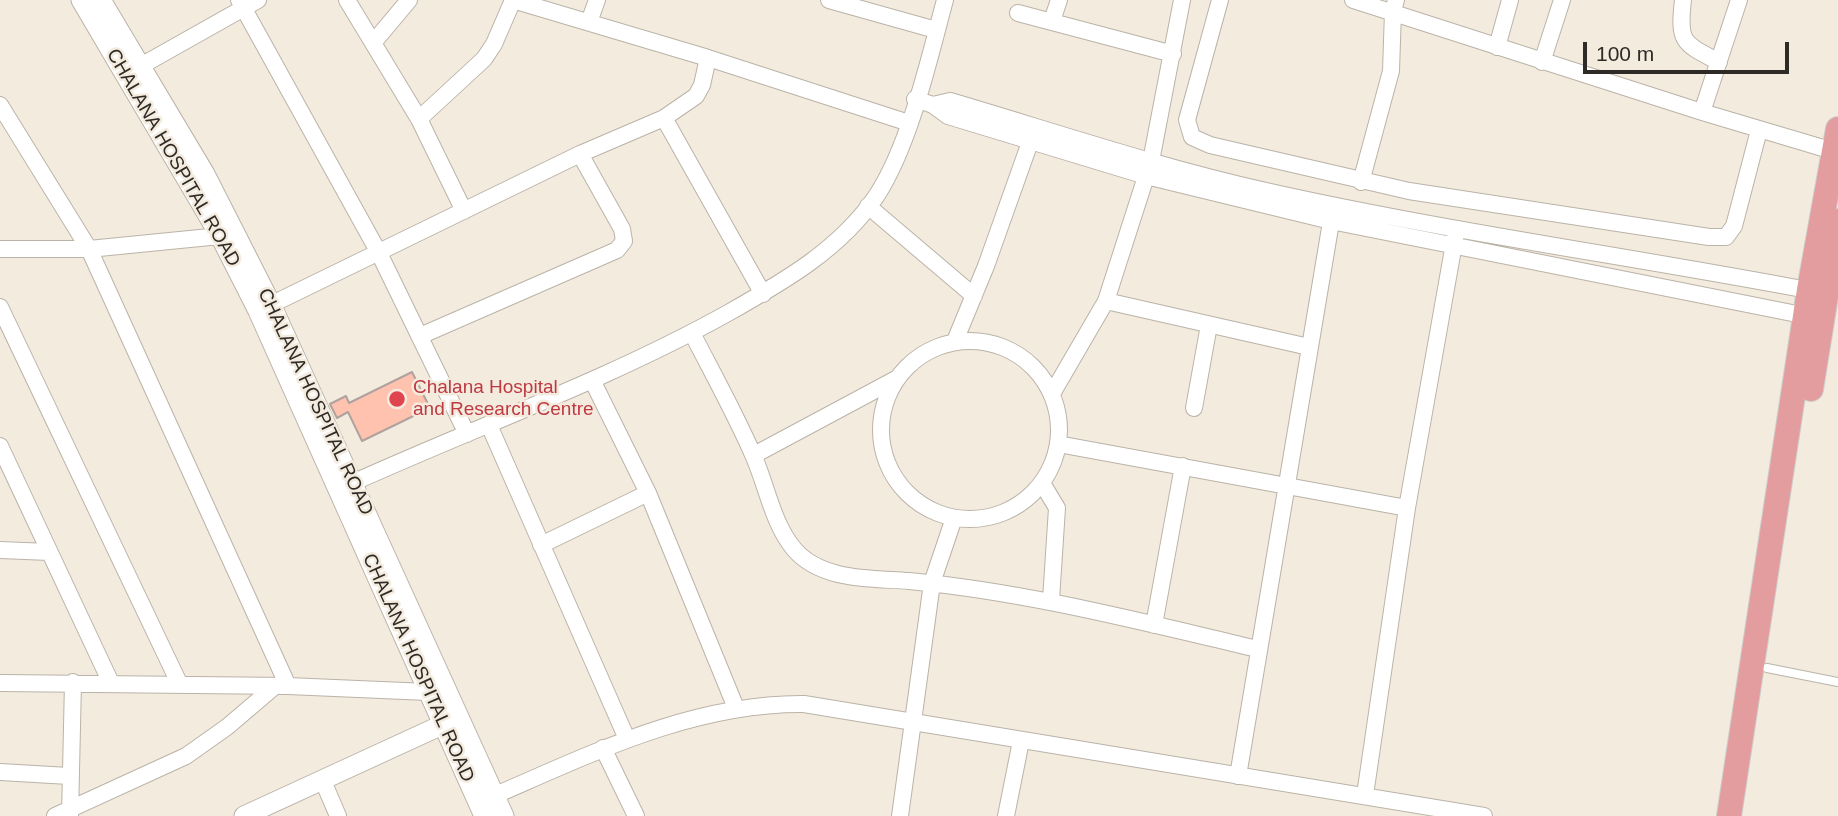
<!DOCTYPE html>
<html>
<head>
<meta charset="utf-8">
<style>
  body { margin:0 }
  #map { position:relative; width:1838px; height:816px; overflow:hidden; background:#f4ebdf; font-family:Arial,sans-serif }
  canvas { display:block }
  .scale { position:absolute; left:1583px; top:42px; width:206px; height:32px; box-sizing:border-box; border:4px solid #2e2b27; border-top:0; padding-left:9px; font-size:21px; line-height:24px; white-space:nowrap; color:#2e2b27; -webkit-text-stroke:5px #f4ebdf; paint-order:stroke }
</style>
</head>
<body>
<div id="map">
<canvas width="1838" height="816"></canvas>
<div class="scale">100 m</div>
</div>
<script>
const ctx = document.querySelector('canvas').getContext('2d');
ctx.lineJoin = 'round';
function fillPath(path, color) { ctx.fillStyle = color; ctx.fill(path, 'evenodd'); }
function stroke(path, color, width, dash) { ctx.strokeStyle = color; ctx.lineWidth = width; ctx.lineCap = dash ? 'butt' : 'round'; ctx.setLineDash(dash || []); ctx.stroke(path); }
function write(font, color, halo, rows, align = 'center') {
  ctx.font = font + ' Arial,sans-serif'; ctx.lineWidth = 5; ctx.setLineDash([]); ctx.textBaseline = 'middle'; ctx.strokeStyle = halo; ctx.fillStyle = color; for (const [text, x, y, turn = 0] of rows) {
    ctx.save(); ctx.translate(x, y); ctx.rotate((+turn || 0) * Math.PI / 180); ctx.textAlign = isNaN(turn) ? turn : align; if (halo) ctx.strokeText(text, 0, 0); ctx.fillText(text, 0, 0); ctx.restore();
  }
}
const building = new Path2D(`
  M412,372L430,408L362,441L348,412L337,418L330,404L346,396L349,403Z`);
fillPath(building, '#fec2af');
stroke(building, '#b0a29d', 2);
const service = new Path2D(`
  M1767,668L1838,682`);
const minor = new Path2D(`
  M239,0L379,253L467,434
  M347,0L419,119L464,211
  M829,0L936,30
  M1220,0L1187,120L1192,137L1210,145L1409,191L1709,237H1726L1734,226L1759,130
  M1353,0L1702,112L1833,151
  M1683,0C1678,43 1683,43 1719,62
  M1018,13L1173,54
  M1052,21L1059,0
  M589,22L597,0
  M373,43L409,0
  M1497,47L1510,0
  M1542,62L1562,0
  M130,72L258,0
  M915,99L933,105L948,116L1146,176L1331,221L1812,317
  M0,105L89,249L288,686
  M933,105L950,101C1055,132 1159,167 1266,191C1449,232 1635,257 1818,292
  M1702,112L1739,0
  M664,118L763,294
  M419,119L484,59L494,44L513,0L708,58L909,123
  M1361,182L1391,71L1393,11L1396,0
  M868,206L974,296
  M0,249H89L220,236
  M1106,301L1309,347
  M0,307L180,685
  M260,310L580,154L664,118L696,96L702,85L708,58
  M692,333C713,374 736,415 754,457C767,487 773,524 794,549C821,581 871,578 909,581C1027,592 1142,622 1258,649
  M420,336L617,250L624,241L622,229L580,154
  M881 430a89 89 0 1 1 178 0a89 89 0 1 1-178 0Z
  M955,341L986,266L1034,131
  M593,382L648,493L736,708
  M1053,392L1106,301L1151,161L1182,0
  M1194,408L1209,325
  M489,425L627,739
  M1058,444L1407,508
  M0,446L111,683
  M754,455L896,379
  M1042,483L1057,508L1051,600
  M341,488C470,429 604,382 728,313C783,282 841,249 877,195C910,144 929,59 945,0
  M541,545L648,493
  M0,550L49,552
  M1154,625L1183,466
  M0,683L288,686L428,692
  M603,748L636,816
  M0,772L69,776
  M1238,776L1333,210
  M323,781L338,816
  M1365,795L1407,508L1455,238
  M484,800C587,756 690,703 804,704L1484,816
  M55,816L186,756L227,727L274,687
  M70,816L73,682
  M900,816L932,583L954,518
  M1006,816L1021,741`);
const tertiary = new Path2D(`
  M81,0L220,236L258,311L484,816
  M101,0L205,174L271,304L504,816
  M244,816L444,724`);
const primary = new Path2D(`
  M1811,389L1838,221
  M1729,816L1809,290L1838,129`);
stroke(service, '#bab3a7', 10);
stroke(minor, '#bab3a7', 18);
stroke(tertiary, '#bab3a7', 21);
stroke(primary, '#cdcccb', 26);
stroke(service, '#fff', 8);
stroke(minor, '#fff', 16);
stroke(tertiary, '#fff', 19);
stroke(primary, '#e49d9e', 24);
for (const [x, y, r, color] of [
  [397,399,9,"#e0444e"]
]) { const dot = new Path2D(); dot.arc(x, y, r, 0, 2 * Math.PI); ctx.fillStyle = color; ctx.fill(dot); stroke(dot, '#f4ebdf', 2.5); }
write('19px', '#2e2b27', '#f4ebdf', [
  ["CHALANA HOSPITAL ROAD",173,158,60],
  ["CHALANA HOSPITAL ROAD",315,402,65],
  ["CHALANA HOSPITAL ROAD",418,668,66]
]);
write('19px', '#be3a42', '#f4ebdf', [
  ["Chalana Hospital",413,388],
  ["and Research Centre",413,410]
], 'left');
</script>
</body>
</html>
